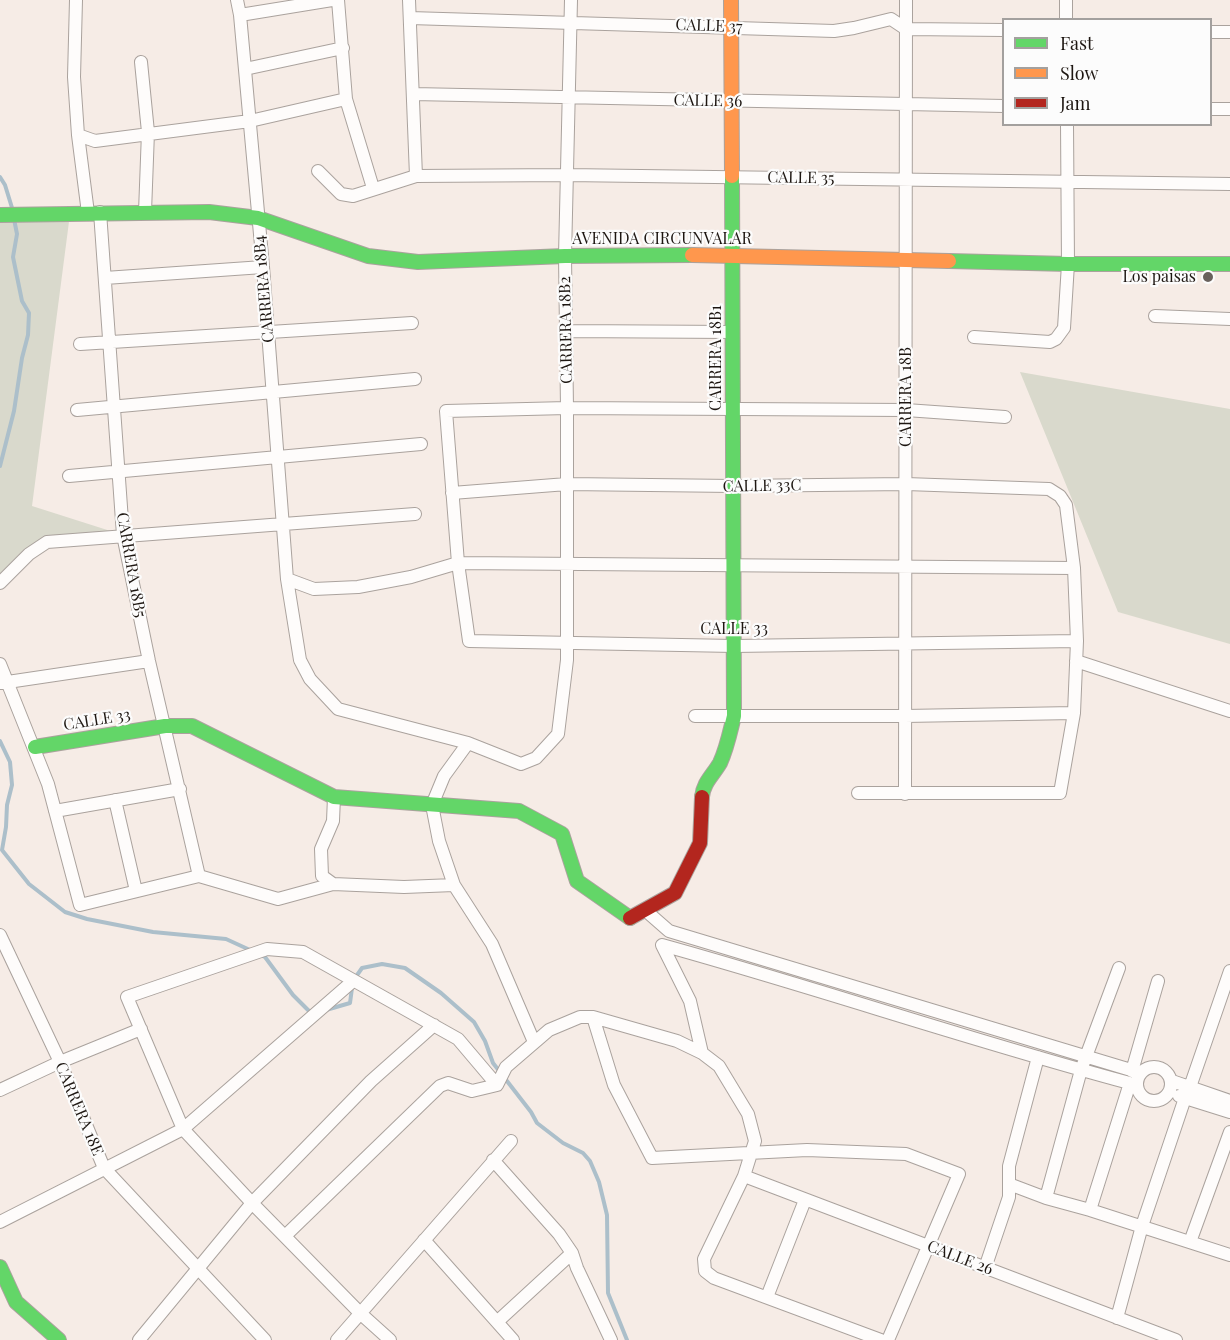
<!DOCTYPE html>
<html>
<head>
<meta charset="utf-8">
<style>
  body { margin:0 }
  #map { position:relative; width:1230px; height:1340px; overflow:hidden; background:#f6ece6; font-family:"Playfair Display",serif }
  canvas { display:block }
  .legend { position:absolute; left:1002px; top:18px; width:210px; height:108px; box-sizing:border-box; background:#fcfcfc; border:2px solid #a3a09e; margin:0; padding:8px 10px; list-style:none; font-size:18px; color:#1d1611 }
  .legend li { display:flex; align-items:center; gap:12px; height:30px }
  .legend b { width:30px; border:2px solid #a3a09e }
</style>
</head>
<body>
<div id="map">
<canvas width="1230" height="1340"></canvas>
<ul class="legend">
<li><b style="height:8px;background:#63d668"></b>Fast</li>
<li><b style="height:8px;background:#ff974d"></b>Slow</li>
<li><b style="height:8px;background:#b3261e"></b>Jam</li>
</ul>
</div>
<script>
const ctx = document.querySelector('canvas').getContext('2d');
ctx.lineJoin = 'round';
function fillPath(path, color) { ctx.fillStyle = color; ctx.fill(path, 'evenodd'); }
function stroke(path, color, width, dash) { ctx.strokeStyle = color; ctx.lineWidth = width; ctx.lineCap = dash ? 'butt' : 'round'; ctx.setLineDash(dash || []); ctx.stroke(path); }
function write(font, color, halo, rows, align = 'center') {
  ctx.font = font + ' "Playfair Display",serif'; ctx.lineWidth = 4.5; ctx.setLineDash([]); ctx.textBaseline = 'middle'; ctx.strokeStyle = halo; ctx.fillStyle = color; for (const [text, x, y, turn = 0] of rows) {
    ctx.save(); ctx.translate(x, y); ctx.rotate((+turn || 0) * Math.PI / 180); ctx.textAlign = isNaN(turn) ? turn : align; if (halo) ctx.strokeText(text, 0, 0); ctx.fillText(text, 0, 0); ctx.restore();
  }
}
fillPath(new Path2D(`
  M70,214L32,506L123,535L47,542L0,583V215Z
  M1020,372L1230,409V644L1118,612Z`), '#d9d9cc');
stroke(new Path2D(`
  M0,177L5,185L13,211
  M0,466L14,411L22,358L28,335L29,313L22,301L13,257L17,234L14,219
  M0,741L10,762L12,785L7,805L6,827L2,850L29,884L65,912L87,919L153,932L226,939L250,950
  M260,955L265,957L293,995L309,1011H313
  M355,978L362,968L382,964L405,968L441,993L474,1022L485,1041L493,1063L531,1112L537,1123L563,1143L583,1153L590,1161L599,1182L607,1215L608,1293L627,1340
  M326,1010L350,1003L352,988`), '#acbfca', 4);
const street = new Path2D(`
  M76,0L74,77L78,135L88,213
  M237,0L240,15L263,267L287,579L300,660L310,679L338,709L468,743
  M338,0L346,99L373,188
  M409,0L416,176
  M1066,0V20
  M240,15L332,0
  M410,18L834,31L854,28L891,19L906,29L1004,30
  M1210,32H1230
  M141,62L148,132L145,212
  M245,69L343,48
  M413,94L1004,106
  M1210,109H1230
  M78,135L95,141L250,121L346,99
  M318,171L341,194L353,196L416,176L567,175L1230,184
  M100,212L123,535L149,661L199,876
  M105,278L263,267
  M1155,316L1230,319
  M565,331L733,332
  M974,337L1050,342L1056,339L1064,328L1068,264L1067,124
  M80,344L412,323
  M77,410L415,379
  M1005,417L906,410L567,408L446,411L458,563L469,641L734,646L1077,641
  M69,476L421,444
  M452,493L567,484L733,486L906,484L1049,489L1060,496L1066,505L1074,568L1077,641L1074,713L1060,793H858
  M287,579L314,589L358,587L411,577L458,563L1074,568
  M0,583L29,554L47,542L415,514
  M1076,661L1230,711
  M0,664L48,784L80,905L199,876L278,899L333,884
  M1,683L149,661
  M695,716H905L1074,713
  M905,794L906,0
  M334,797L333,821L321,849L322,876L333,884L404,887L454,885
  M115,800L136,891
  M55,811L180,789
  M645,910L669,931L1141,1073
  M0,935L60,1062L104,1168L265,1340
  M593,1017L614,1085L652,1158L807,1150L906,1154L959,1174L888,1340
  M534,1042L492,944L454,885L439,841L432,805L444,776L468,743L521,764L536,758L558,734L567,660V408L565,256L571,0
  M702,1053L690,1001L662,945C821,989 978,1043 1137,1085
  M1137 1084a17 17 0 1 1 34 0a17 17 0 1 1-34 0Z
  M1132,1071L1158,981
  M1172,1081L1230,1101
  M1190,1087L1230,971
  M0,1090L60,1062L141,1029
  M1179,1096L1230,1112
  M493,1160L559,1234L572,1253L577,1268L611,1340
  M744,1176L1176,1340
  M1009,1184L1046,1198L1090,1210L1230,1255
  M1046,1198L1081,1070L1119,968
  M1090,1210L1130,1083
  M0,1222L183,1129L353,981
  M285,1236L440,1086L448,1083L472,1091L497,1085L506,1067L549,1030L580,1017H593L677,1041L702,1053L719,1066L748,1114L755,1141L744,1176L704,1259L705,1271L714,1278L881,1340
  M424,1240L513,1340
  M1190,1242L1230,1132
  M985,1268L1009,1197V1166L1038,1057
  M767,1297L805,1200
  M1117,1318L1142,1226L1185,1098
  M498,1321L572,1253
  M139,1340L252,1203L371,1081L434,1025
  M337,1340L511,1141
  M390,1340L360,1313L252,1203L183,1129L127,997L267,949L303,952L458,1039L497,1085`);
const fast = new Path2D(`
  M0,215L209,212L258,218L368,256L418,262L565,256L692,255
  M949,261L1068,264H1230
  M35,747L165,726H192L334,797L519,811L562,834L577,881L630,918
  M702,797C703,783 713,775 720,763C727,748 730,732 734,716L732,176
  M0,1267L16,1302L59,1340`);
const slow = new Path2D(`
  M731,0L732,176
  M692,255L949,261`);
const jam = new Path2D(`
  M630,918L675,893L700,843L702,797`);
stroke(street, '#aaa29d', 14);
stroke(fast, '#aaa29d', 16);
stroke(slow, '#aaa29d', 16);
stroke(jam, '#aaa29d', 16);
stroke(street, '#fefcfb', 12);
stroke(fast, '#63d668', 14);
stroke(slow, '#ff974d', 14);
stroke(jam, '#b3261e', 14);
for (const [x, y, r, color] of [
  [1208,277,6,"#69615c"]
]) { const dot = new Path2D(); dot.arc(x, y, r, 0, 2 * Math.PI); ctx.fillStyle = color; ctx.fill(dot); stroke(dot, '#fcfcfc', 2); }
write('16px', '#1d1611', '#fcfcfc', [
  ["CALLE 37",709,26,2],
  ["CALLE 36",708,101,1],
  ["CALLE 35",801,178,1],
  ["AVENIDA CIRCUNVALAR",662,239],
  ["CARRERA 18B4",264,289,-95],
  ["CARRERA 18B2",566,330,-91],
  ["CARRERA 18B1",716,358,-90],
  ["CARRERA 18B",906,397,-90],
  ["CALLE 33C",762,486,-1],
  ["CARRERA 18B5",131,565,80],
  ["CALLE 33",734,629],
  ["CALLE 33",97,720,-9],
  ["CARRERA 18E",79,1109,67],
  ["CALLE 26",960,1258,21]
]);
write('16px', '#1d1611', '#fcfcfc', [
  ["Los paisas",1196,277]
], 'right');
</script>
</body>
</html>
